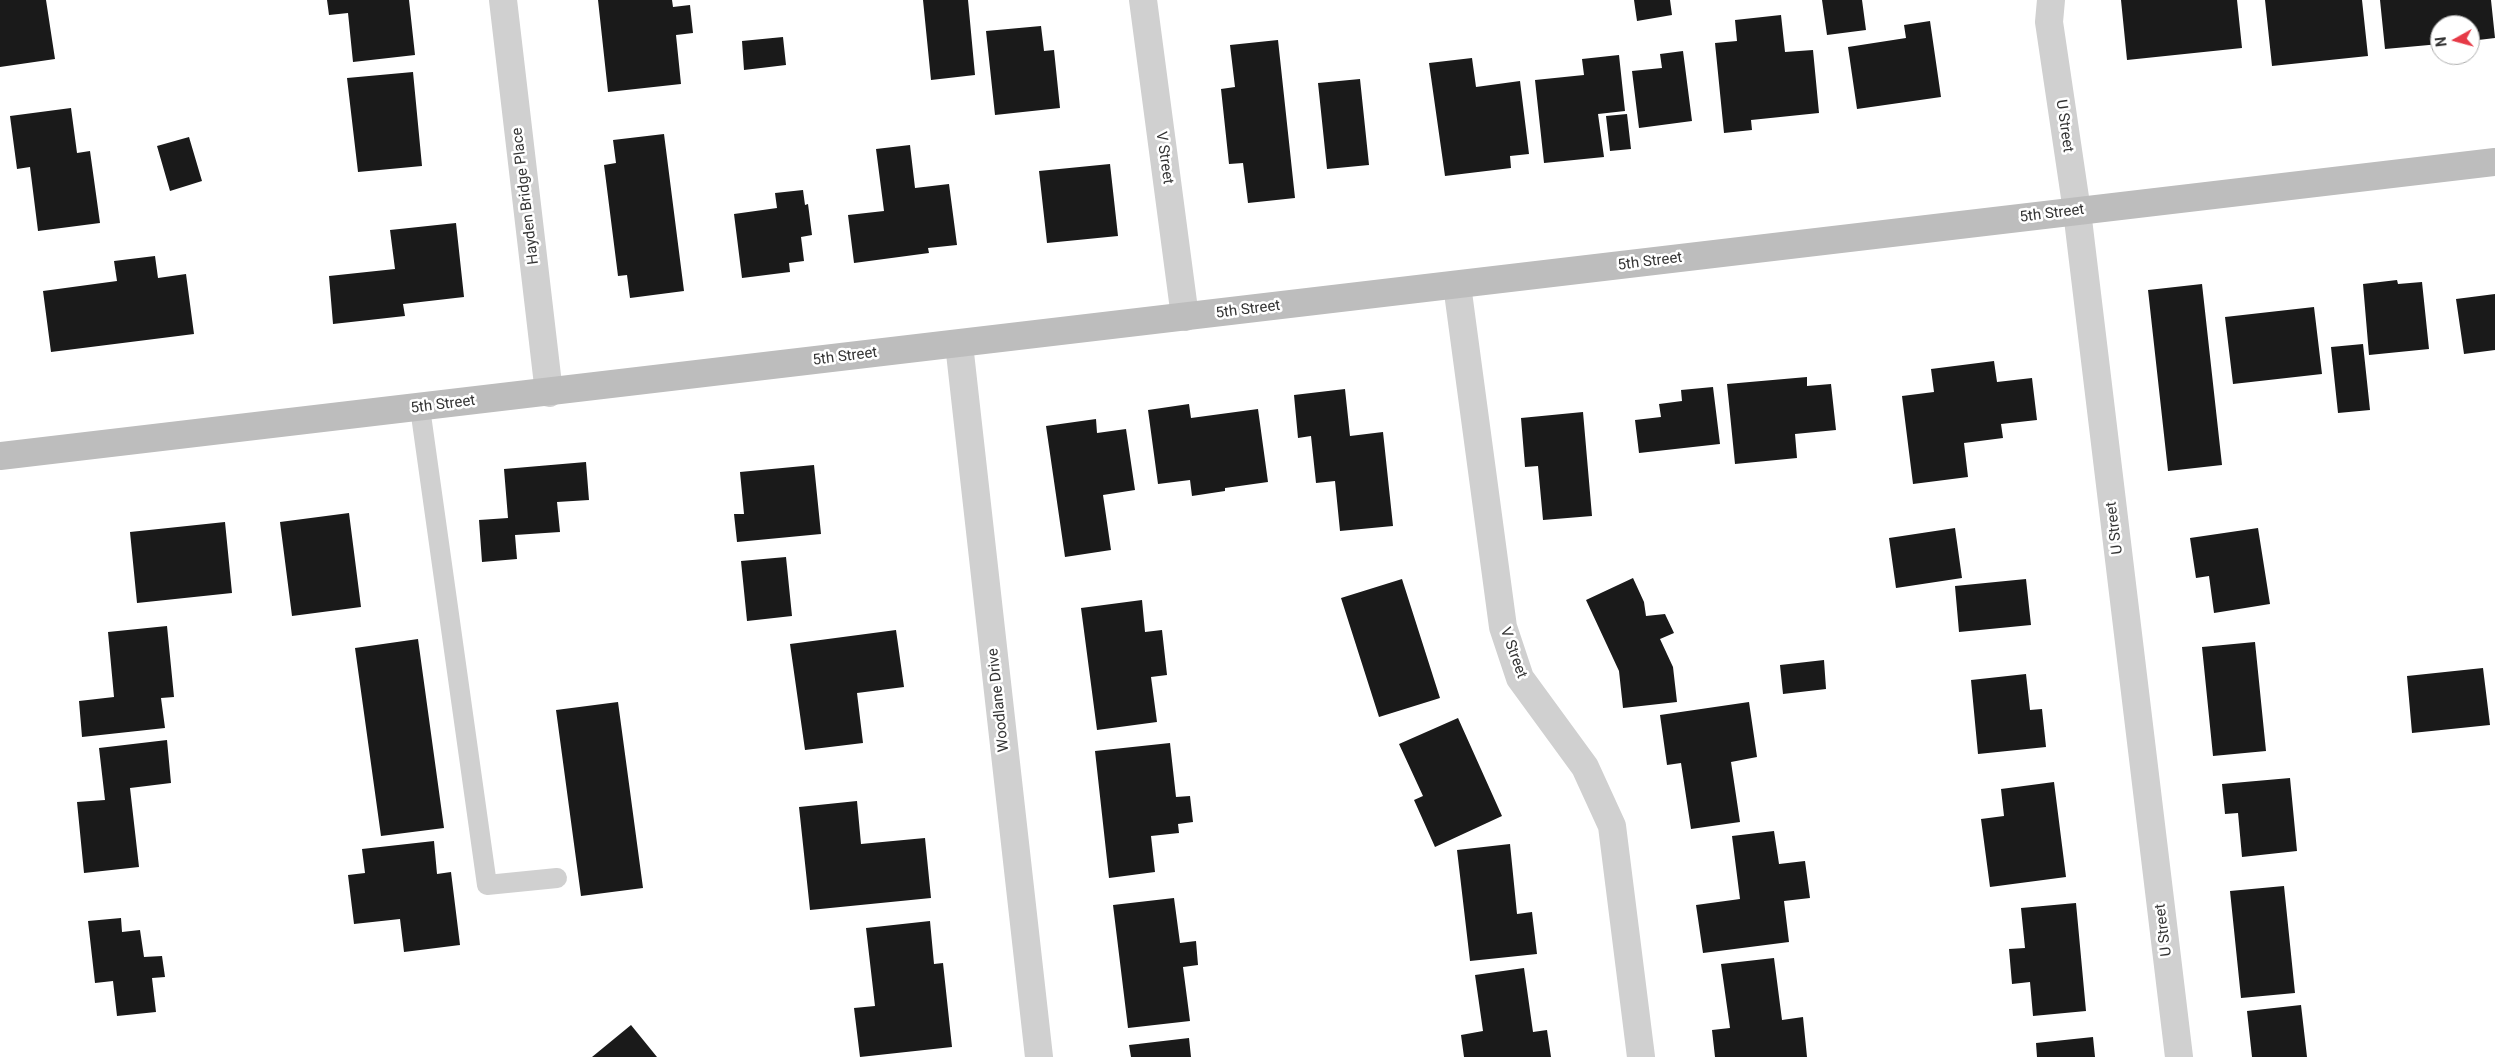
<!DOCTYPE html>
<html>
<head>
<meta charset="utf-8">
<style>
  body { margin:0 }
  #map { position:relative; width:2495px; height:1057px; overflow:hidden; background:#fff; font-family:Roboto,sans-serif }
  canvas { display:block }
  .north { position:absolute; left:2430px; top:15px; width:50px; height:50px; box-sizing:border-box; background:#fff; border:1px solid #adadad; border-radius:50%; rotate:263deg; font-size:14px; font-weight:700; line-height:20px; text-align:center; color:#333 }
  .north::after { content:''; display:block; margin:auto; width:18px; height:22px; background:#e63946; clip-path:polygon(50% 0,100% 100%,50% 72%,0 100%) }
</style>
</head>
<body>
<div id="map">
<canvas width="2495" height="1057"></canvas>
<div class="north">N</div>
</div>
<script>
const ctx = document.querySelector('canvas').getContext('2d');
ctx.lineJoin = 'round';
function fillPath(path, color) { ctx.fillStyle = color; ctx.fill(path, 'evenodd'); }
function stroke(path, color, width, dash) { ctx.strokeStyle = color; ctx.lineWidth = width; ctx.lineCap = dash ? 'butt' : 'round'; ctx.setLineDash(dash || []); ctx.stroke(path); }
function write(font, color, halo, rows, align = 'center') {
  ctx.font = font + ' Roboto,sans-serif'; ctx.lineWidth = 5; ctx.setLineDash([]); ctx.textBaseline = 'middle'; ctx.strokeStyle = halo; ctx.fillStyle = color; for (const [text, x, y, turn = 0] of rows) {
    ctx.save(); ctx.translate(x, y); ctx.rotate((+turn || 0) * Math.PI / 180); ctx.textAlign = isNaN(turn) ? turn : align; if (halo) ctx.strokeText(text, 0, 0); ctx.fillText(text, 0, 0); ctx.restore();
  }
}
fillPath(new Path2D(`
  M0,0H46L55,59L0,67Z
  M327,0H409L415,55L353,62L348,13L329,15Z
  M598,0H672L673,7L690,5L693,33L676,35L681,84L608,92Z
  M923,0H968L975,75L931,80Z
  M1634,0H1670L1672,15L1637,21Z
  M1822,0H1862L1866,30L1827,35Z
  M2121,0H2237L2242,48L2127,60Z
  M2265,0H2362L2368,56L2272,66Z
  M2380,0H2491L2495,38L2470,41V25H2440V44L2385,49Z
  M1781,15L1785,52L1813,50L1819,113L1751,120L1752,130L1724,133L1715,43L1737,41L1735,20Z
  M1930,21L1941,97L1857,109L1848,47L1906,38L1904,25Z
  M1041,26L1044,51L1054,50L1060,108L995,115L986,31Z
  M783,37L786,65L744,70L742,41Z
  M1278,40L1295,198L1248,203L1243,163L1229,164L1221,89L1235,87L1230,45Z
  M1683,51L1692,121L1639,128L1632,71L1662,68L1660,54Z
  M1619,55L1625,111L1598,114L1604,157L1544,163L1535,80L1584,75L1582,59Z
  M1472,58L1476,87L1520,81L1529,154L1510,156L1511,168L1445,176L1429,63Z
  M413,72L422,166L358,172L347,78Z
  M1360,79L1369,165L1327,169L1318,83Z
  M71,108L77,153L90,151L100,223L38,231L30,167L17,169L10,116Z
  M1627,114L1631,149L1610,151L1606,116Z
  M664,134L684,291L630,298L627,275L618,276L604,165L616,163L613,140Z
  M189,137L202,181L170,191L157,146Z
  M910,145L915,188L949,184L957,245L928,248L929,253L854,263L848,215L884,211L876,149Z
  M1110,164L1118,236L1047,243L1039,171Z
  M803,190L805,205L808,204L812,235L801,237L804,261L789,263L790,272L742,278L734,214L777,208L775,193Z
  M456,223L464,297L403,304L405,316L333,324L329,276L395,269L390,230Z
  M155,256L158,278L186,274L194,334L51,352L43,291L117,281L114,261Z
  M2397,280L2398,284L2422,282L2429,349L2369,355L2363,284Z
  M2202,284L2222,465L2168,471L2148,290Z
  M2495,294V350L2464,354L2456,299Z
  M2314,307L2322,374L2233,384L2225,317Z
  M2363,344L2370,410L2338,413L2331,347Z
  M1994,361L1997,382L2032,378L2037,420L2001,424L2003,438L1964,443L1968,477L1913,484L1902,396L1934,392L1931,369Z
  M1807,377V386L1831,384L1836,430L1795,434L1797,458L1735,464L1727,384Z
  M1713,387L1720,444L1639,453L1635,420L1661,417L1659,404L1682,401L1681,390Z
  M1345,389L1350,436L1383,432L1393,526L1340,531L1335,481L1316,483L1311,436L1298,438L1294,395Z
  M1189,404L1191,418L1258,409L1268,482L1225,488V491L1192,496L1190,480L1158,484L1148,410Z
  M1583,412L1592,516L1543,520L1538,466L1525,467L1521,418Z
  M1096,419L1097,433L1126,429L1135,490L1103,495L1111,550L1065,557L1046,426Z
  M586,462L589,500L557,502L560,532L515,535L517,559L482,562L479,520L508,518L504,469Z
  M814,465L821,534L737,542L734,514H744L740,472Z
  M349,513L361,607L292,616L280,522Z
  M225,522L232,593L137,603L130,532Z
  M1955,528L1962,578L1896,588L1889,538Z
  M2258,528L2270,604L2214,613L2209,576L2196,578L2190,538Z
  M786,557L792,616L747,621L741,561Z
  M1633,578L1644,602L1646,616L1665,614L1674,633L1660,639L1673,667L1677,702L1623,708L1619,671L1586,600Z
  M1402,579L1440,698L1379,717L1341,598Z
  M2026,579L2031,625L1959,632L1955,586Z
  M1142,600L1145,632L1162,630L1167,675L1151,677L1157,722L1097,730L1081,608Z
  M167,626L174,697L161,698L165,728L82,737L79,701L114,697L108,632Z
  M896,630L904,687L857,693L863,743L805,750L790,644Z
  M418,639L444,828L381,836L355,648Z
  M2255,642L2266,751L2213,756L2202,647Z
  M1824,660L1826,689L1783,694L1780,665Z
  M2483,668L2490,725L2412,733L2407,676Z
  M2026,674L2030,710L2042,709L2046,747L1978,754L1971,680Z
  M618,702L643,888L581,896L556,710Z
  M1749,702L1757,757L1731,762L1740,822L1691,829L1681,763L1667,765L1660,715Z
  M1458,718L1502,816L1435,847L1414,800L1423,796L1399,744Z
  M167,740L171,783L130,788L139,867L84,873L77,802L105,800L99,748Z
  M1170,743L1176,797L1190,796L1193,822L1178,824L1179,833L1151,836L1155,872L1109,878L1095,751Z
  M2290,778L2297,851L2242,857L2238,813L2225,814L2222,784Z
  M2054,782L2066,877L1990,887L1981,819L2004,816L2001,789Z
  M857,801L861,844L925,838L931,898L810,910L799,807Z
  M1774,831L1779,864L1805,861L1810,898L1784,901L1789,942L1703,953L1696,905L1740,899L1732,836Z
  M434,841L437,874L451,872L460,945L404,952L400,919L354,924L348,875L365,873L362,849Z
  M1510,844L1517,914L1532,912L1537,954L1470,961L1457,850Z
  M2284,886L2295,993L2241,998L2230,891Z
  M1174,898L1180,943L1196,941L1198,965L1183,967L1190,1021L1128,1028L1113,905Z
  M2076,903L2086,1011L2033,1016L2030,982L2012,984L2009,949L2025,948L2021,908Z
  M121,918L122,932L140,930L144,957L162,956L165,977L152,978L156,1012L117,1016L113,981L95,983L88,921Z
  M930,921L934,964L943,963L952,1047L860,1057L854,1008L875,1006L866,928Z
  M1774,958L1782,1020L1803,1017L1807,1057H1715L1712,1030L1730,1028L1721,964Z
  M1524,968L1533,1032L1547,1030L1551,1057H1464L1461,1035L1483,1031L1475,975Z
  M2301,1005L2307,1057H2252L2247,1011Z
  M631,1025L657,1057H592Z
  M2093,1037L2095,1057H2037L2036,1043Z
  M1189,1038L1191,1057H1131L1129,1045Z`), '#1a1a1a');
stroke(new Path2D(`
  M420,408L487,885L557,878`), '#d0d0d0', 20);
stroke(new Path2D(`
  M503,0L549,393
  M1143,0L1185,317
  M2051,0L2049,22L2077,211L2179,1057
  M1457,285L1503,627L1520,678L1585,767L1612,826L1641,1057
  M959,344L1039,1057`), '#d0d0d0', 28);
stroke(new Path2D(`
  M0,456L2495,162`), '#bdbdbd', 28);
write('15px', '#333', '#fff', [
  ["U Street",2064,126,82],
  ["V Street",1164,158,82],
  ["Hayden Bridge Place",526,196,-97],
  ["5th Street",2052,214,-7],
  ["5th Street",1650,262,-7],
  ["5th Street",1248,310,-7],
  ["5th Street",845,357,-7],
  ["5th Street",443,405,-7],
  ["U Street",2115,528,-97],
  ["V Street",1513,653,70],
  ["Woodlane Drive",999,700,-96],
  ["U Street",2164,930,-97]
]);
</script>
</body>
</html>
